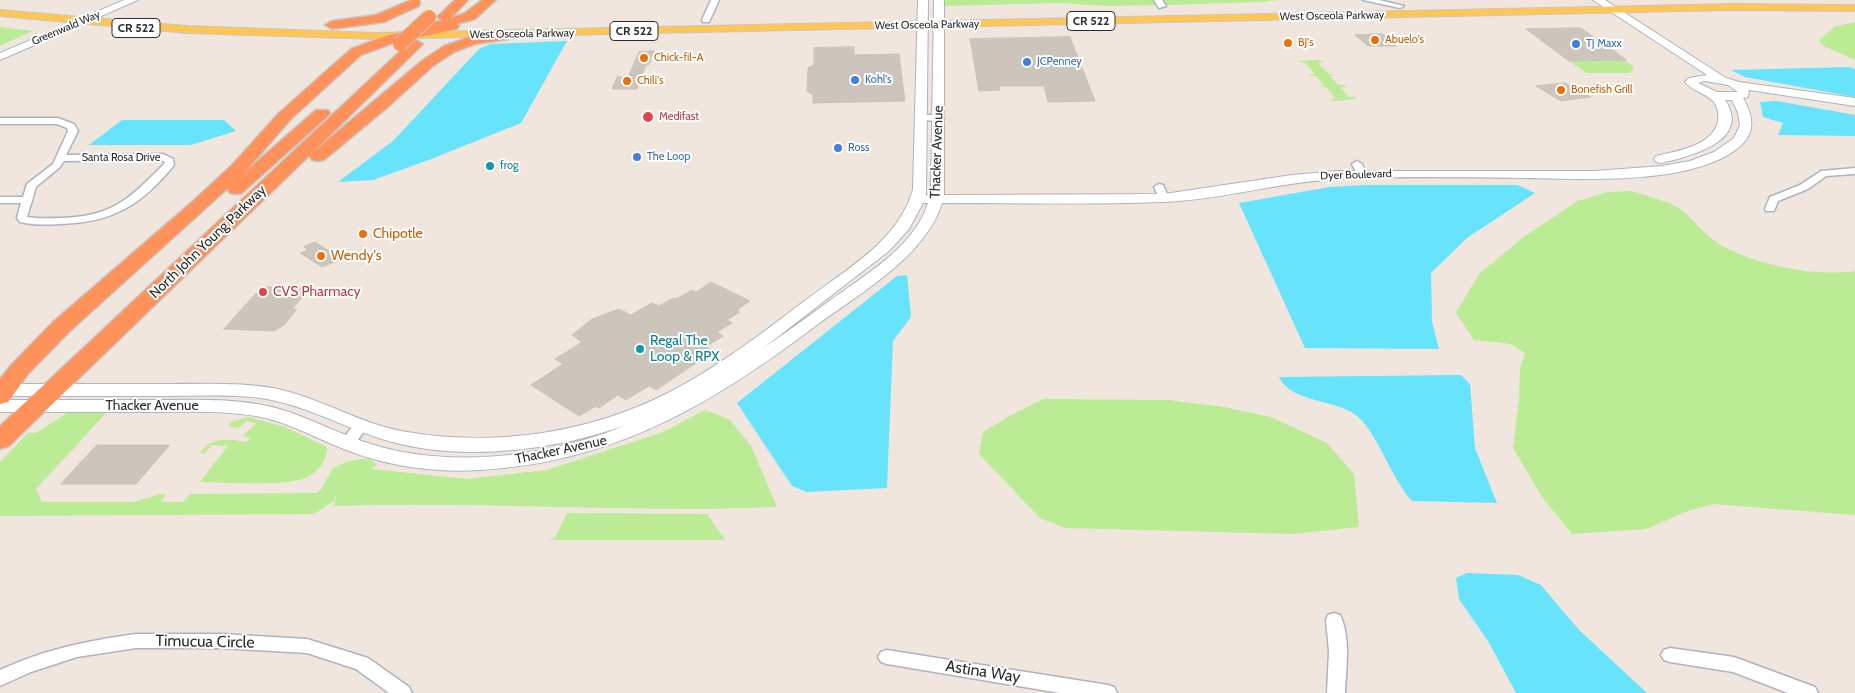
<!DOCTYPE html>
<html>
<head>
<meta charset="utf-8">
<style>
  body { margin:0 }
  canvas { display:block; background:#f0e6de }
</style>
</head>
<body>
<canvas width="1855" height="693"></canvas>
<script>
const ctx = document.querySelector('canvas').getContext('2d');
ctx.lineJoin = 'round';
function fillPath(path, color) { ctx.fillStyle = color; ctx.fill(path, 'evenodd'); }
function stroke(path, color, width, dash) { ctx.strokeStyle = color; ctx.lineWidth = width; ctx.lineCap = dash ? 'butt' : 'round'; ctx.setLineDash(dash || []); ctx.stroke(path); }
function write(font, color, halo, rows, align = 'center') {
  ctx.font = font + ' Cabin,sans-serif'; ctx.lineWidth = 4; ctx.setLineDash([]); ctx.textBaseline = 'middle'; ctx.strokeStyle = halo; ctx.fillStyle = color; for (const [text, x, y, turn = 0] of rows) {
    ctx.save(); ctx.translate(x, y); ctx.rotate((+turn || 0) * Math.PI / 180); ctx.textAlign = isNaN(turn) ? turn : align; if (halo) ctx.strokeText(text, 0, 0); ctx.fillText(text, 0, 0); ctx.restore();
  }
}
fillPath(new Path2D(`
  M944,0H1155L1158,5L1107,6L1060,3L944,6Z
  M1162,0H1279L1262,2L1165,5Z
  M1855,22V60L1822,45L1819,40L1836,26Z
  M0,27L33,31L0,46Z
  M1320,60L1323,62L1318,63L1329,74L1336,76H1330L1338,85H1345L1346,87H1340L1349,97H1355L1356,99L1334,101L1330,100L1336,98L1326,87L1318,86L1324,85L1316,76H1310L1309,75L1315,74L1305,63L1296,61Z
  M1624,60L1633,66L1634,70L1629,73H1587L1569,61Z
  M1631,191C1646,196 1661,199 1675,206C1690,214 1699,229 1712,239C1745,264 1814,277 1855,271V515L1713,504L1688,511L1646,529L1572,534L1542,497L1513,448L1519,400L1520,368L1525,353L1511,344L1474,340L1456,313L1479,274L1525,236L1578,201L1607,192Z
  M1043,399L1167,400L1224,407L1271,417L1327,443L1354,474L1359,527L1293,534L1065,528L1040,518L979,454L983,432L1015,413Z
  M705,410L729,419L751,446L777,507C630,513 482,501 334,506L337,493L334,501L314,514L0,516V462L28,433H36L67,413L107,412L36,489L42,502H135L159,494H166L161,502H183L190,494L316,493L321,490L333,468L346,462L360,459H370L377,465L371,469L467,479L547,470L663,432Z
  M248,417L285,427L325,446L327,449C327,461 316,474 305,478C285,487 224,482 200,482L228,446L212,445L204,454L200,453C212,436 228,439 246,442L250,438L243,436L256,423L247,421L238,428L228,426L231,422Z
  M567,513L707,514L725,540H547L555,538Z`), '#bbec95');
fillPath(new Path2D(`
  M567,41L521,123L426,161L373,180L338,182L393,141L480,48L491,44Z
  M1849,67L1855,69V97L1745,77L1731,70Z
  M1777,101L1855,115V136L1778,135L1783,123L1763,117L1760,102Z
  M122,120H224L236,131L191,145H89Z
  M1369,185H1518L1535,193L1467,238L1431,273L1432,322L1439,349L1305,348L1239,203L1330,187Z
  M907,275L911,317L893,341L887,488L807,492L792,486L737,403L897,276Z
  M1461,375L1470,384L1475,448L1497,503L1412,501C1390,477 1379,435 1357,416C1337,399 1291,403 1279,377Z
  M1467,573L1518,575L1541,585L1578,629L1647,693H1516L1488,641L1459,599L1456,578Z`), '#67e3fc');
const building = new Path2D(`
  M1581,28L1627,60L1569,61L1526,29Z
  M1383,34L1396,46H1368L1355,35Z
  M1070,37L1095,101L1048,102L1044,86H999L1000,90L979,91L970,39Z
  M854,47V55L899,54L905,101L813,103V95L807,91L808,68L814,65V48Z
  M654,51L649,65H646L637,89H612L617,77H628L639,52Z
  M1565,83L1591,97L1561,101L1536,86Z
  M315,242L342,259L322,267L300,253L308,250L304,247Z
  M711,282L750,301L737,310L740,312L727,320L732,323L717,332L723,336L706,347L714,351L656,390L649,386L626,400L618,395L599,408L596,406L579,416L531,385L563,364L555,359L582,342L572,335L592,319L619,309L631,315L652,303L659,306L673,298L676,299L692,290L696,292Z
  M262,287H311L292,309H297L284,325L274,331L224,329Z
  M97,445H170L136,484H61Z`);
fillPath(building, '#cbc5bc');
stroke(building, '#ccc2b7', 1);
const street = new Path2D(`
  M711,0H719L709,22H703L702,20Z
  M1154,0H1162L1166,6L1159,8Z
  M1363,0H1379L1404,6L1400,8Z
  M921,115H940L944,118L940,121L918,120V116Z
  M0,118H58L74,124L78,131L66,155L163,154L173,159L174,165C141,206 111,223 59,224C46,225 33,225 20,222L17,218L21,203H0V197H23L27,184L53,164L68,131L67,128L57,124H0ZM161,160L165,162L164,164C130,198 114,216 62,218C51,218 39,219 27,217L36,187L60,167L64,161Z
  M1357,161L1362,164L1366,174L1364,176H1358L1352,164Z
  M1855,168V174L1826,176L1808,189L1778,201L1774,211H1766L1765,209L1770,197L1800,185L1821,171Z
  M1159,184L1163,185L1169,198L1168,200L1164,201L1160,200L1154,187Z
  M362,420L367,422L369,425L353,446H343L341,443C346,435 353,423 362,420Z
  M1334,613L1340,615C1351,637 1346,669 1345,693H1327L1329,651L1326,620L1328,615Z
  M136,634H221L307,639L368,658L409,687L412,693H389L356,669L307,653L221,648H136L77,657L31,672L0,686V670C46,649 86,641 136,634Z
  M1670,648L1734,657L1815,687L1818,693H1788L1733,672L1670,662L1664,660L1661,655L1664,650Z
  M887,650L1108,685L1114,687L1117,693H1060L887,664L881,662L878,657L881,652Z`);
const secondary = new Path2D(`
  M124,0H138L0,60V53Z
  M918,0H928L926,195H930L931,189L934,0H944V195L1164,194L1292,175L1337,171H1595L1662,166L1690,161L1714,152L1734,138L1740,125L1738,113L1732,100H1725C1753,141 1688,157 1661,163L1656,162L1654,159L1656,156C1677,151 1713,146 1718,121C1719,114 1718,108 1714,102C1706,93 1693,92 1685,82L1689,78L1707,75L1593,0H1605L1726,78L1739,82L1855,98V106L1749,90L1748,97L1743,98C1759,126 1752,142 1724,157C1674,184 1580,179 1524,178C1462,177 1400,176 1338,179C1279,182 1221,200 1162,202C1089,205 1015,203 942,203C926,256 859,294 817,325C720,398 626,456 503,468C468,472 434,472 399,465C377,461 355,454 334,445C308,434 284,421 256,416C221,410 186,412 152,412C101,412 51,412 0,412V400C50,400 101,400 151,400C187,400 222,398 257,404C297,410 332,432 371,444C449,469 551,457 626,425C553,451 458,463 382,439C341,426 303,404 260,398C228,394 195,396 162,396C108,396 54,396 0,396V384C56,384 111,384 167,384C202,384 238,382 273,388C320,397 361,425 407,432C495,447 589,433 668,393C716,368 760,335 803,302C843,272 900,240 913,189ZM1705,81L1728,85L1738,92H1717L1698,83ZM923,203H928C914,248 863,276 828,302C806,318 784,334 762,349L889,251L909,229Z`);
const primary = new Path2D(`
  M1733,4L1855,5V11L1733,10L376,39L188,33L0,16V10L188,26L376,33Z`);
const highway = new Path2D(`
  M411,0H419L420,3L419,6L384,22L332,29L325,25L332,21L376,15Z
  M455,0H468L451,18L465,13L482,0H496L475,19L457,24L459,26L457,29L396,42L361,55L291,119L245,172L316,110H328L330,113L328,116L242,193L236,194L230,193L227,189L69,332L28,374L8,402L0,404V379L12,364L53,322L192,202L232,165L279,113L351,49L386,36L430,26L432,23L442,20L437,17Z
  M517,30L522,31L524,34L522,37L475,44L454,52L433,66L389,106L324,160L318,161L312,160L309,156L312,153L9,446L0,449V426L411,41L416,40L423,44L313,152L423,60L444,46L472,36Z`);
stroke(street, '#aeb3be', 3);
stroke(secondary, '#aeb3be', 2);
stroke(primary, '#c8c8c8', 2);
stroke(highway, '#c8c8c8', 3);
fillPath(street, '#fff');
fillPath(secondary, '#fff');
fillPath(primary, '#ffc654');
fillPath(highway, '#ff915a');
const highwayBridge = new Path2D(`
  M400,44L429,17`);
stroke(highwayBridge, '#c8c8c8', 16, []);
stroke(highwayBridge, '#ff915a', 14);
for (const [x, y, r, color] of [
  [1375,40,5,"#e8710a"],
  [1288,43,5,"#e8710a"],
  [1576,44,5,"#3f7fe0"],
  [644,58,5,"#e8710a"],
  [1027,62,5,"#3f7fe0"],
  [855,80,5,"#3f7fe0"],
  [627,81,5,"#e8710a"],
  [1561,90,5,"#e8710a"],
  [648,117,6,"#e0444e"],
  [838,148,5,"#3f7fe0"],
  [637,157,5,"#3f7fe0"],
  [490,166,5,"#0f9aa8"],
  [363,234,5,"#e8710a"],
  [321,256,5,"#e8710a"],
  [263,292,5,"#e0444e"],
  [640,349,5,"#0f9aa8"]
]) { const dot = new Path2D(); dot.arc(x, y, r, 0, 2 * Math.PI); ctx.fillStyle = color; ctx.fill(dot); stroke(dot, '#fff', 2); }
write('11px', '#2d2d2d', '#fff', [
  ["West Osceola Parkway",1332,16,-1],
  ["West Osceola Parkway",927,25,-1],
  ["Greenwald Way",66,28,-23],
  ["West Osceola Parkway",522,34,-1],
  ["Santa Rosa Drive",121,158],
  ["Dyer Boulevard",1356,175,-2]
]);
write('11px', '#c56008', '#fff', [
  ["Abuelo's",1385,40],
  ["BJ's",1298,43],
  ["Chick-fil-A",654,58],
  ["Chili's",637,81],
  ["Bonefish Grill",1571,90]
], 'left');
write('11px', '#366cbe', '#fff', [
  ["TJ Maxx",1586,44],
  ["JCPenney",1037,62],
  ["Kohl's",865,80],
  ["Ross",848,148],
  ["The Loop",647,157]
], 'left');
write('11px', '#be3a42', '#fff', [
  ["Medifast",659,117]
], 'left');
write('11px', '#0d838f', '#fff', [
  ["frog",500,166]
], 'left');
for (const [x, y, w] of [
  [1091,21,48],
  [136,28,48],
  [634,31,48]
]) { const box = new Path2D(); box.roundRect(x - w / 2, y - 9.5, w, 19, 4); ctx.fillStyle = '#fff'; ctx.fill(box); stroke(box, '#2d2d2d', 1); }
write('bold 12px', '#2d2d2d', null, [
  ["CR 522",1091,21],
  ["CR 522",136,28],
  ["CR 522",634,31]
]);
write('14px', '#2d2d2d', '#fff', [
  ["Thacker Avenue",937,152,-88],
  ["North John Young Parkway",208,242,-44],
  ["Thacker Avenue",152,406],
  ["Thacker Avenue",561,450,-12]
]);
write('14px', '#c56008', '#fff', [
  ["Chipotle",373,234],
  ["Wendy's",331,256]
], 'left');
write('14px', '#be3a42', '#fff', [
  ["CVS Pharmacy",273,292]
], 'left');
write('14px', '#0d838f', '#fff', [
  ["Regal The",650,341],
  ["Loop & RPX",650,357]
], 'left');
write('16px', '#2d2d2d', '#fff', [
  ["Timucua Circle",205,642,1],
  ["Astina Way",983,672,9]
]);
</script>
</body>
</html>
